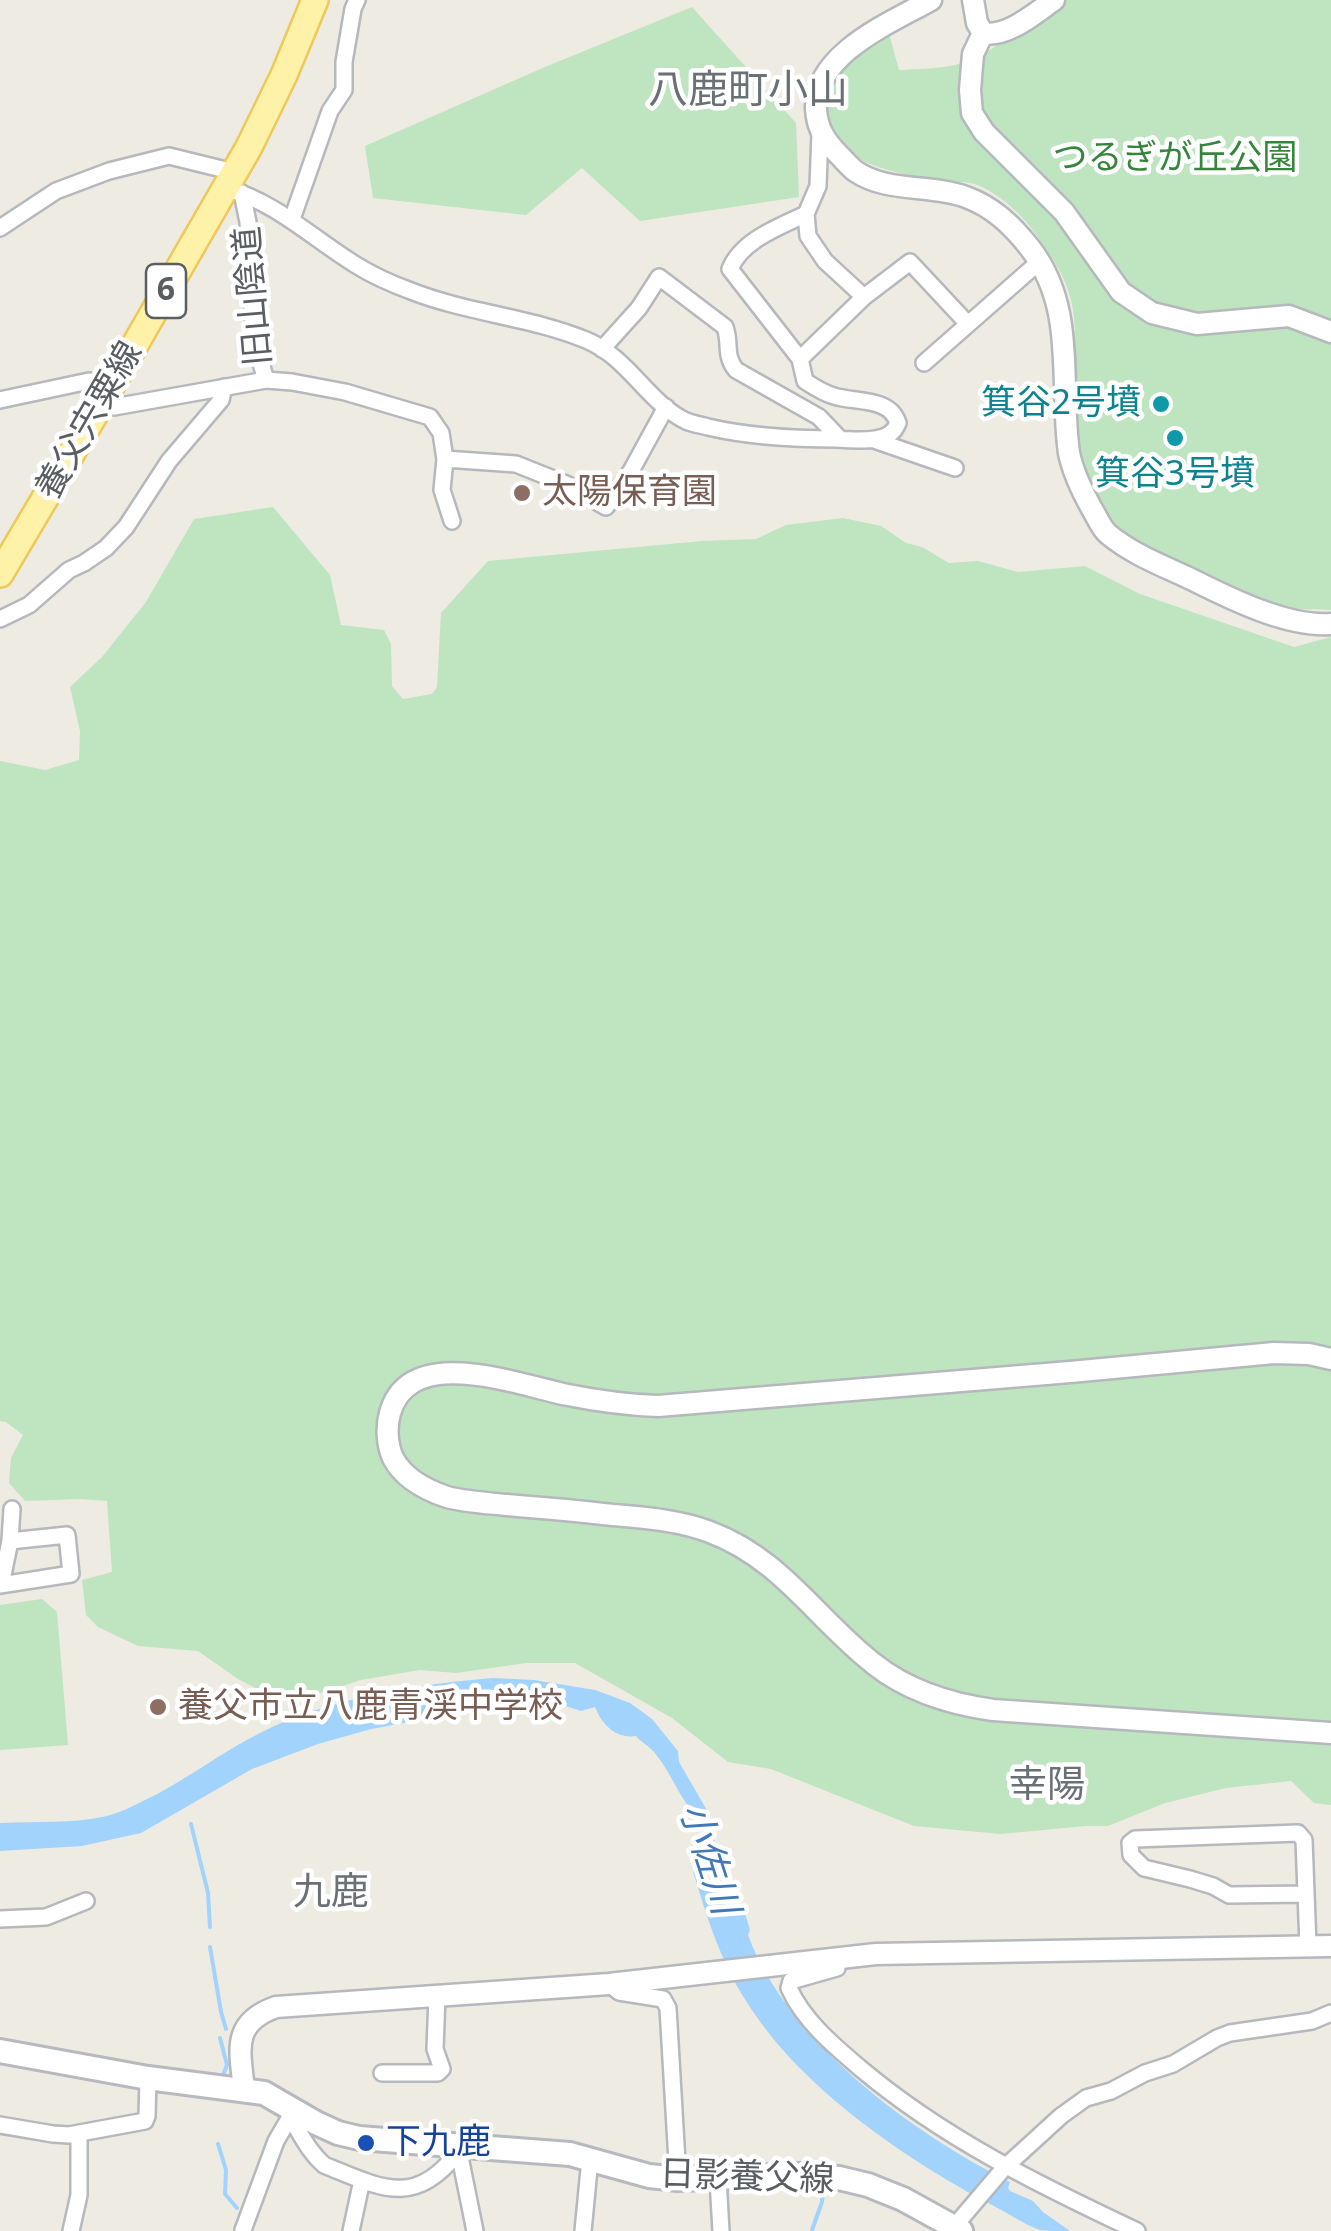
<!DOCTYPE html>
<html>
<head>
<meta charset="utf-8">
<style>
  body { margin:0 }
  canvas { display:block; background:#edebe2 }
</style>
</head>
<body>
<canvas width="1331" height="2231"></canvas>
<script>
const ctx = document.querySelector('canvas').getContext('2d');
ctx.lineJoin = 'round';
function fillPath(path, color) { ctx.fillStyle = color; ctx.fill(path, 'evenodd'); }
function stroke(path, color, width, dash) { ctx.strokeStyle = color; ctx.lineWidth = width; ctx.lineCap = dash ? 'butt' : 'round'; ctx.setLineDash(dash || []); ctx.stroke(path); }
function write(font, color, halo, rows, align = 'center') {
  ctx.font = font + ' "Noto Sans","Noto Sans JP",sans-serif'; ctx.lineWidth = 9; ctx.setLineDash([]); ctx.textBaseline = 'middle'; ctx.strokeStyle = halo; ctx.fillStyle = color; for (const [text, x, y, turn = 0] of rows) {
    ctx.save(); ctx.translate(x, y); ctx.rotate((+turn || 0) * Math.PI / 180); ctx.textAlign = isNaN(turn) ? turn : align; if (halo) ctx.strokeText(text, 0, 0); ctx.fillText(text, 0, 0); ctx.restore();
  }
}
fillPath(new Path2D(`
  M1047,0H1331V610C1319,609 1305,610 1293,608C1257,601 1220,585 1187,569C1143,548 1093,519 1082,467C1075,436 1076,402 1076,369C1075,341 1077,314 1067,287C1060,267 1044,247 1032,229C1019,212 1000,195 980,186C972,182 960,182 950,181C906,174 836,170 827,115C820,71 857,50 888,30L899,70C917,69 937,69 955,65C993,57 1020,25 1047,0Z
  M692,7L796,123L799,197L640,221L582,168L526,215L373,198L365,146L545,67Z
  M273,507L330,575L341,625L384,630L391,644L392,686L403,699L432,694L437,687L441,613L488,561L702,541L756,539L786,525L843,518L881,526L906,543L922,547L949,563L978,561L1018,572L1085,566L1140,594L1294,647L1331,637V1805L1314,1803L1291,1781L1226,1788L1165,1803L1108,1826H1086L1001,1834L914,1826L771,1769L728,1762L672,1718L575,1663H526L456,1673L420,1670L361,1680L298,1700L269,1695L238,1679L198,1651L138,1646L98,1627L86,1615L82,1580L112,1572L107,1501L80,1499L25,1501L9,1483L11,1458L23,1435L6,1422L0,1421V761L45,770L79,760L80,731L70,687L102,657L146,602L194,519Z
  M42,1599L57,1612L68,1745L0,1750V1605Z`), '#bfe4c0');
fillPath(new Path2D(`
  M493,1678L534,1680L595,1690L630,1703L652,1719L678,1751L679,1762L708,1812L710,1830L723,1861L730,1892L724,1895L725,1906H736L744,1910L750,1930L748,1935C787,2041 912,2133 1010,2182L1008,2188L1010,2191L1033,2201L1043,2212L1070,2231C1060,2231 1048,2231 1040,2230C1023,2224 1008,2213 992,2205C905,2159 801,2088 748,2004C721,1963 707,1918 693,1871L705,1883L712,1882C718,1853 700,1824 684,1800C674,1784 666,1766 654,1752C649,1746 641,1742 636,1736C615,1739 602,1724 595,1707L581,1711L547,1700L503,1703L485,1713H458L371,1729L318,1744L252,1769L141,1833L82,1846L0,1851V1823C35,1821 73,1824 107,1816C119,1813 131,1807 143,1801C184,1782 221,1752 262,1732C330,1698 418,1684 493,1678Z`), '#a2d3fd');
stroke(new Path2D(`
  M191,1824L208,1893L210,1927
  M210,1947L221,2012L226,2029
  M220,2038L227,2065L221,2080
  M218,2144L226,2170L225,2194L237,2208
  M812,2230L822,2202L823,2190`), '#a2d3fd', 4);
const minor = new Path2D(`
  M225,188C276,202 312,238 356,265C372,275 392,284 411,291C467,313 530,317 586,340C628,357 648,403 686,421C693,424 701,425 708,427C750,437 794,439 837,439C849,440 863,441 875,439C886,438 894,433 898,423C890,397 856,403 834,396C823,393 814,387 805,381L800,359L730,269C742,240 779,227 806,214L818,186L820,133
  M242,193L248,222L254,340L266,380
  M292,219L330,111L344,90V62L353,9L357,0
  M0,228L56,191L109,171L169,156L226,170L233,174
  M864,297L910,262L967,323
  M602,349L639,308L659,277L725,327C731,344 724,355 736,370L819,417L840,439
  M800,359L864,297L825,261L808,236L806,214
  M924,363L1039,262
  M0,400L89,381L100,384L102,402L114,407L266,380L292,382L345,392L430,417L441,433L445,459L442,490L452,521
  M874,440L955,468
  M445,459L516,464L566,484L606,507L631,471L666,407
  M0,619L29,605L69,570L84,563L106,548L126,527L169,461L221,400L224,387
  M0,1585L71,1574L67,1535L10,1541
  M1,1585L10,1541L12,1509
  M1306,1894L1229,1895L1213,1886L1190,1879L1144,1868L1131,1855L1130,1843L1135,1839L1298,1833L1304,1840L1308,1946
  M0,1919L46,1917L86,1901
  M837,1958V1968L791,1981L789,1988C803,2020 834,2046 860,2068C943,2138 1039,2185 1137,2231
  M609,1984L619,1992L663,1999L668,2008L678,2179
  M382,2073H438L442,2069L435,2049L437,1996
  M294,2110L290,2117C301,2134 308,2151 324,2165C379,2187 414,2209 457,2153
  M0,2125L53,2134L69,2135L145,2121L147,2116L148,2078
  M458,2147L475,2231
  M718,2179L721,2231
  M953,2228L1004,2168L1061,2116L1086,2098L1111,2091L1145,2073L1173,2064L1217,2038L1230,2033L1312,2021L1331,2013
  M243,2230L276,2141L290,2117
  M71,2231L79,2195V2133
  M351,2231L362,2180
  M583,2231L590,2159`);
const tertiary = new Path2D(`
  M931,0C890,23 814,54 816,109C817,129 826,142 839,155C844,160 850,167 855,171C887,193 931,184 966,197C993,207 1012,225 1030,248C1077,308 1059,383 1069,453C1073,473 1082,491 1092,509C1097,517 1101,528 1108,534C1133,555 1166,567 1195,581C1233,600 1288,627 1331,624
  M973,0L977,23L983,33
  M983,33L973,54L970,90L972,113L984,132L1064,212L1121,292L1152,313L1197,324L1289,316L1331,332
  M983,33C1007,38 1035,13 1054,0
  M1331,1359L1309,1354L1274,1353L1070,1372L658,1406C627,1405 598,1401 568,1395C521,1386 410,1342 390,1413C386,1427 387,1445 393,1458C404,1479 426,1490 447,1497C466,1502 487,1503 507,1505C543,1508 578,1511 613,1515C646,1518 679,1520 710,1532C782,1559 816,1619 874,1664C908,1691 950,1704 993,1710L1331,1733
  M244,2090C240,2050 231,2023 276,2007L609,1984L876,1954L1331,1946`);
const secondary = new Path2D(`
  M0,2051L148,2078L264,2093L316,2123L338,2133L359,2138L570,2154L649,2176L678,2179L800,2175L839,2178L868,2185L903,2199L961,2231`);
const primary = new Path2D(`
  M0,574L102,402L249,147L284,75L315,0`);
stroke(minor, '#b5b8bc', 20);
stroke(tertiary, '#b5b8bc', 25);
stroke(secondary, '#b6b9be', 28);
stroke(primary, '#eec95a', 30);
stroke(minor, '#fff', 15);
stroke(tertiary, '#fff', 20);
stroke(secondary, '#fff', 22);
stroke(primary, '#fdf2a7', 25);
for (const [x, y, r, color] of [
  [1161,404,10,"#0f9aa8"],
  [1175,438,10,"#0f9aa8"],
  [522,493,10,"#8d6e63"],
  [158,1707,10,"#8d6e63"],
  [366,2143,10,"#1a4fb4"]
]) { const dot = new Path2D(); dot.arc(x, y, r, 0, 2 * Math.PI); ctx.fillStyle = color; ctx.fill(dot); stroke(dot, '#fff', 4); }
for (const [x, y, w] of [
  [166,291,40]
]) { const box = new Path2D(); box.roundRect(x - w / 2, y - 27, w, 54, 8); ctx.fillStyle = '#fff'; ctx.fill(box); stroke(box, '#5a5e63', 2.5); }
write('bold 32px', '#5a5e63', null, [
  ["6",166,291]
]);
write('35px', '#37853d', '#fff', [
  ["つるぎが丘公園",1175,159]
]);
write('35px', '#5a5e63', '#fff', [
  ["旧山陰道",254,296,-95],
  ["養父宍粟線",90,421,-60],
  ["日影養父線",747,2178,2]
]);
write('35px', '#0d838f', '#fff', [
  ["箕谷2号墳",1141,404],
  ["箕谷3号墳",1175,475,"center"]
], 'right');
write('35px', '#785e54', '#fff', [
  ["太陽保育園",542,493],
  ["養父市立八鹿青渓中学校",178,1707]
], 'left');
write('35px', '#164399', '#fff', [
  ["下九鹿",386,2143]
], 'left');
write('38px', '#6b7075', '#fff', [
  ["幸陽",1047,1786],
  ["九鹿",331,1893]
]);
write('italic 38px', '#4278b7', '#fff', [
  ["小佐川",708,1859,72]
]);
write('40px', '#6b7075', '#fff', [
  ["八鹿町小山",748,92]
]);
</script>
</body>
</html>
